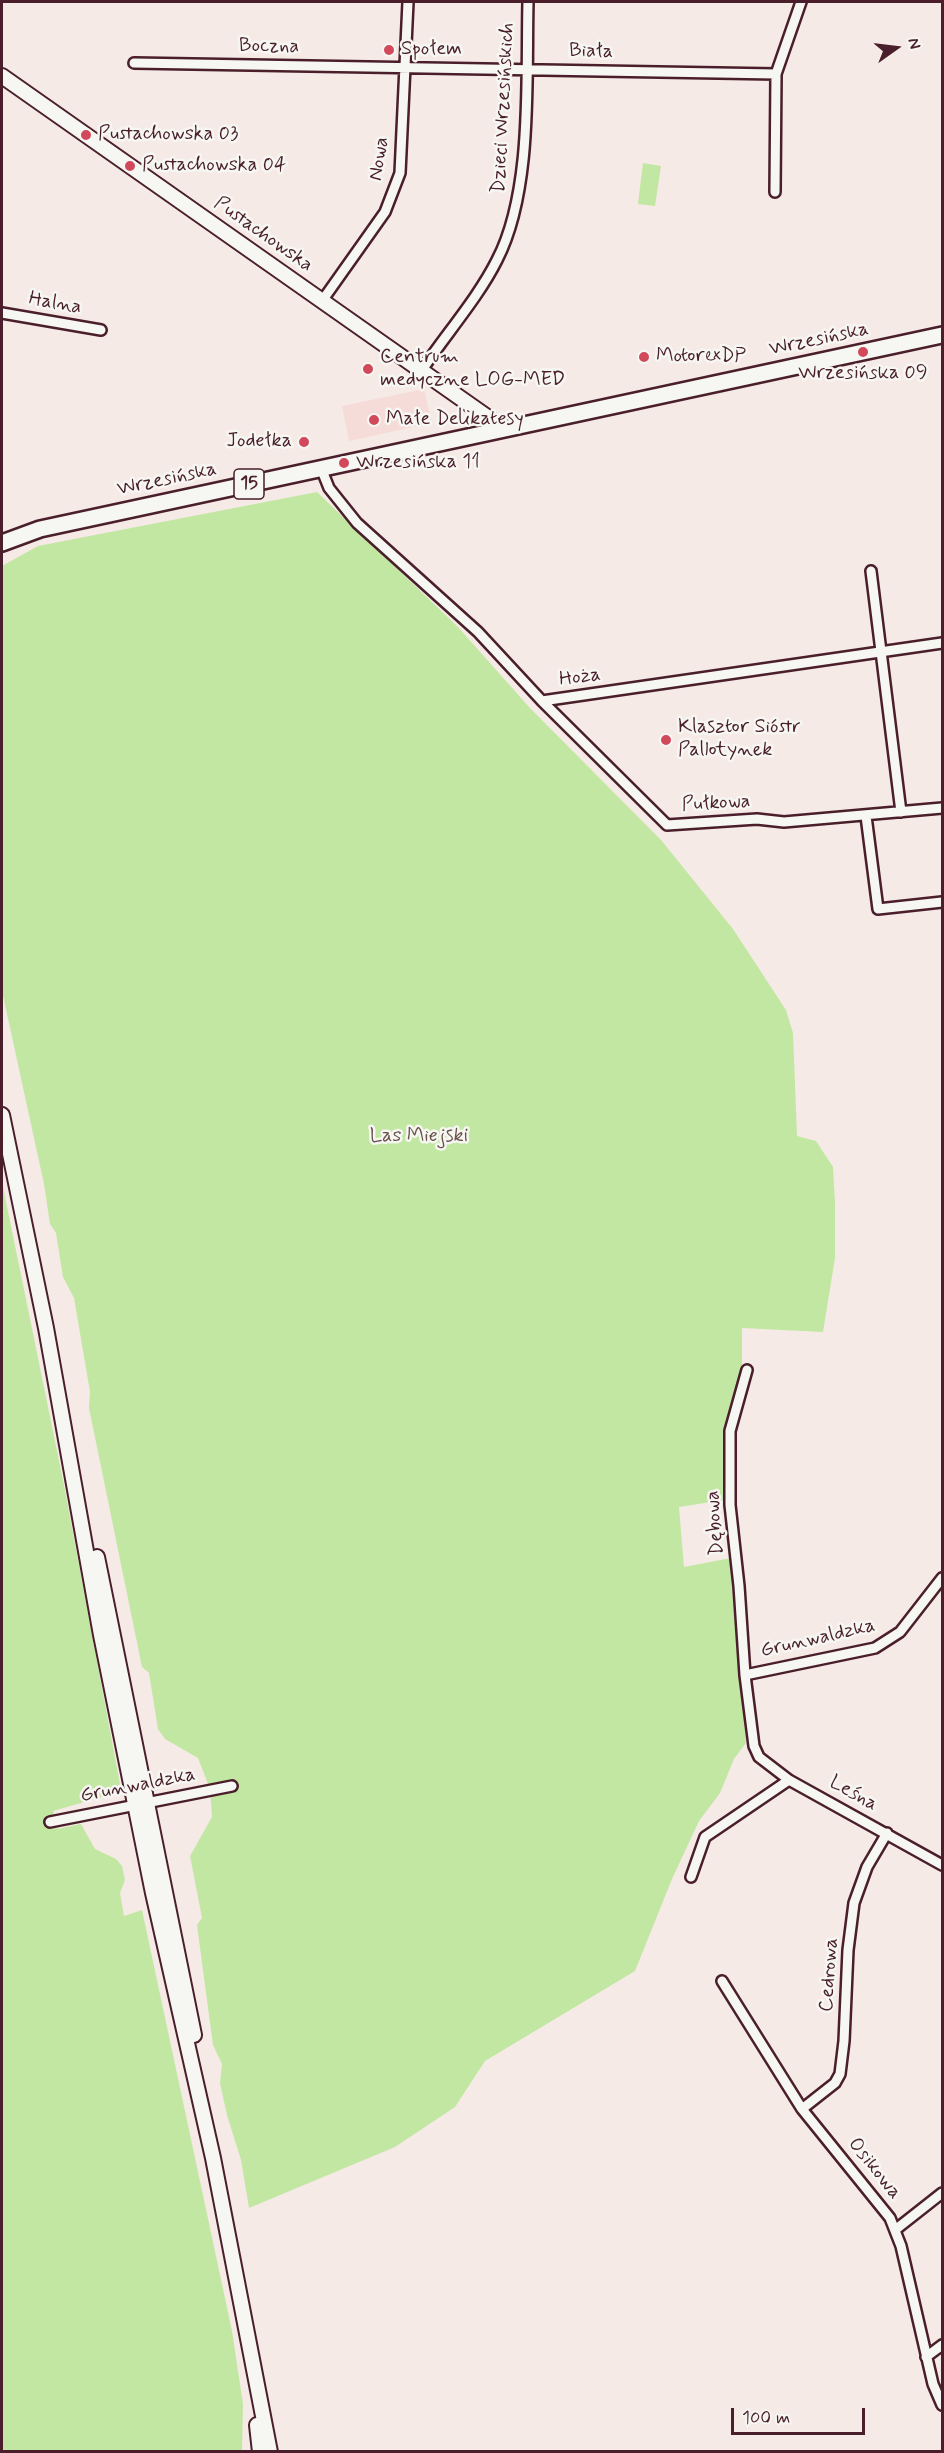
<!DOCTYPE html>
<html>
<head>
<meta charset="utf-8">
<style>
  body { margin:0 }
  #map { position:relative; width:944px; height:2453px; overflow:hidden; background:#f6eae6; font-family:Mynerve,sans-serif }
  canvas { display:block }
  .frame { position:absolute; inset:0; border:3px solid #4a1f2b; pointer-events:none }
  .north { position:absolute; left:866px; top:18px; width:60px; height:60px; -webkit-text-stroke:4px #f6f6f2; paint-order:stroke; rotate:76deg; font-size:16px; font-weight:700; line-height:24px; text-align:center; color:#4a1f2b }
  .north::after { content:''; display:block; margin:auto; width:21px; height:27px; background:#4a1f2b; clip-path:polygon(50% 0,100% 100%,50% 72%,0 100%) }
  .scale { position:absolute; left:731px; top:2408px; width:134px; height:27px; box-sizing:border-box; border:3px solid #4a1f2b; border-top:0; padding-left:8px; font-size:18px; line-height:21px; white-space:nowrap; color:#4a1f2b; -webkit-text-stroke:4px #f6f6f2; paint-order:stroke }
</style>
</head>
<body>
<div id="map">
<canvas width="944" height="2453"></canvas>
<div class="frame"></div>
<div class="north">N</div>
<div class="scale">100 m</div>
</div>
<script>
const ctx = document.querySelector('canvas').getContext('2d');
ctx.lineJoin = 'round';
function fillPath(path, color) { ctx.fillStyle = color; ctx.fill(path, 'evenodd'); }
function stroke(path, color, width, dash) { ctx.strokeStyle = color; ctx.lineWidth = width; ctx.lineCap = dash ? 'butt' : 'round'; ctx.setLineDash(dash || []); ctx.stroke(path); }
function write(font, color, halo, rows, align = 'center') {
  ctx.font = font + ' Mynerve,sans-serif'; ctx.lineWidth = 5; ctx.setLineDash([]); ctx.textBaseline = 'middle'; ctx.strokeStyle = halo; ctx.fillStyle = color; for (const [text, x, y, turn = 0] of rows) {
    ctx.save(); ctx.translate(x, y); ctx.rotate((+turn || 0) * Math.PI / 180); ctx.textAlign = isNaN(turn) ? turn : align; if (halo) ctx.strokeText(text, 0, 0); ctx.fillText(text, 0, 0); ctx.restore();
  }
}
fillPath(new Path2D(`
  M424,389L432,423L349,441L342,406Z`), '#f6dcd8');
fillPath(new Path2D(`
  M643,163L661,166L655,206L638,204Z
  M317,492L458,627L529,707L661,840L733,929L786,1010L793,1033L797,1136L816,1141L833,1167L835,1203V1258L823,1332L742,1328V1365L726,1431L724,1500L679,1507L684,1567L731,1558L746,1743L734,1759L720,1793L699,1821L672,1879L635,1971L485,2061L455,2107L395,2147L249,2208L241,2160L227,2115L220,2083L222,2064L213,2045L197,1925L202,1918L190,1856L212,1817L210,1789L55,1820L57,1829L81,1824L95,1849L116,1859L122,1866L125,1880L120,1893L124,1916L142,1910L232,2331L243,2404L242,2451H2V1182L64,1485L120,1784L116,1793L53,1811L55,1819L210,1789L198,1758L165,1739L158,1729L149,1673L142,1667L89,1408L90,1392L74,1298L63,1277L56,1233L50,1224L44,1184L2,991V566L38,546Z`), '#c2e7a2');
const street = new Path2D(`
  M134,63L776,74
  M775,192L776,74L801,2
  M322,301L385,212L400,173L408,2
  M2,313L101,330
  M422,370C446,334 478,298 497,260C533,191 526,78 528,2
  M321,468L329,488L357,523L478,632L542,701L667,825L757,819L784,822L942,808
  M871,571L901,812
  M542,701L942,643
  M866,816L878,909L942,902
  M747,1370L730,1431V1505L739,1586L745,1675L754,1746L759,1757L789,1780L942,1865
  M745,1675L875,1648L900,1632L942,1578
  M50,1822L232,1786
  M691,1877L705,1837L789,1780
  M722,1981L802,2109L890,2218L901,2246L933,2384L942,2405
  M802,2109L835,2083L840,2074L844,2041L848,1950L854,1903L867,1867L887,1833
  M895,2230L942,2193
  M926,2357L942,2345`);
const secondary = new Path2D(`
  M2,76L493,421L497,430
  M2,1115L46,1328L101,1635L153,1893L213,2158L270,2452
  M97,1557L194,2035
  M257,2425L260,2452`);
const primary = new Path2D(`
  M2,543L40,529L942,335`);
stroke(street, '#4a1f2b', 14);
stroke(secondary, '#4a1f2b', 18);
stroke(primary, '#4a1f2b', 20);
stroke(street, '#f6f6f2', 9);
stroke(secondary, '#f6f6f2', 14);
stroke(primary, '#f6f6f2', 15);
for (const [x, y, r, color] of [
  [389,50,6,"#d1495b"],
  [86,135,6,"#d1495b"],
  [130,166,6,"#d1495b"],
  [863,352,6,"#d1495b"],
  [644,357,6,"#d1495b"],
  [368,369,6,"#d1495b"],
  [374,420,6,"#d1495b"],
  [304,442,6,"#d1495b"],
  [344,463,6,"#d1495b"],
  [666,740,6,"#d1495b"]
]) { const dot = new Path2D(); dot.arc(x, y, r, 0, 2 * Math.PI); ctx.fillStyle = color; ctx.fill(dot); stroke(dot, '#f6f6f2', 2); }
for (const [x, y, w] of [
  [249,484,30]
]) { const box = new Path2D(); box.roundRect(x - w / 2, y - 15, w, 30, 4.5); ctx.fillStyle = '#f6f6f2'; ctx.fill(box); stroke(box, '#4a1f2b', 1.5); }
write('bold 18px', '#4a1f2b', null, [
  ["15",249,484]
]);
write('20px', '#4a1f2b', '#f6f6f2', [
  ["Boczna",269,47,1],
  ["Biała",591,52,1],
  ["Dzieci Wrzesińskich",504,108,-87],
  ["Nowa",380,159,-81],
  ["Pustachowska",263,235,35],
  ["Halna",55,304,10],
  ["Wrzesińska",819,340,-12],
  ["Wrzesińska",167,480,-12],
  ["Hoża",580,678,-8],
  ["Pułkowa",716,804,-3],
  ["Dębowa",716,1523,-94],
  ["Grunwaldzka",818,1639,-13],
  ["Grunwaldzka",138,1786,-11],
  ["Leśna",853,1794,29],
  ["Cedrowa",830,1975,-86],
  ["Osikowa",874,2169,51]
]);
write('20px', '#4a1f2b', '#f6f6f2', [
  ["Społem",401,50],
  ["Pustachowska 03",98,135],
  ["Pustachowska 04",142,166],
  ["MotorexDP",656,357],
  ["Centrum",380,358],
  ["medyczne LOG-MED",380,381],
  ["Wrzesińska 09",863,374,"center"],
  ["Małe Delikatesy",386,420],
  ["Jodełka",292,442,"right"],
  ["Wrzesińska 11",356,463],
  ["Klasztor Sióstr",678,728],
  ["Pallotynek",678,751]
], 'left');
write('20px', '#685149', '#f6f6f2', [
  ["Las Miejski",419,1137]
]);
</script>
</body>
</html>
